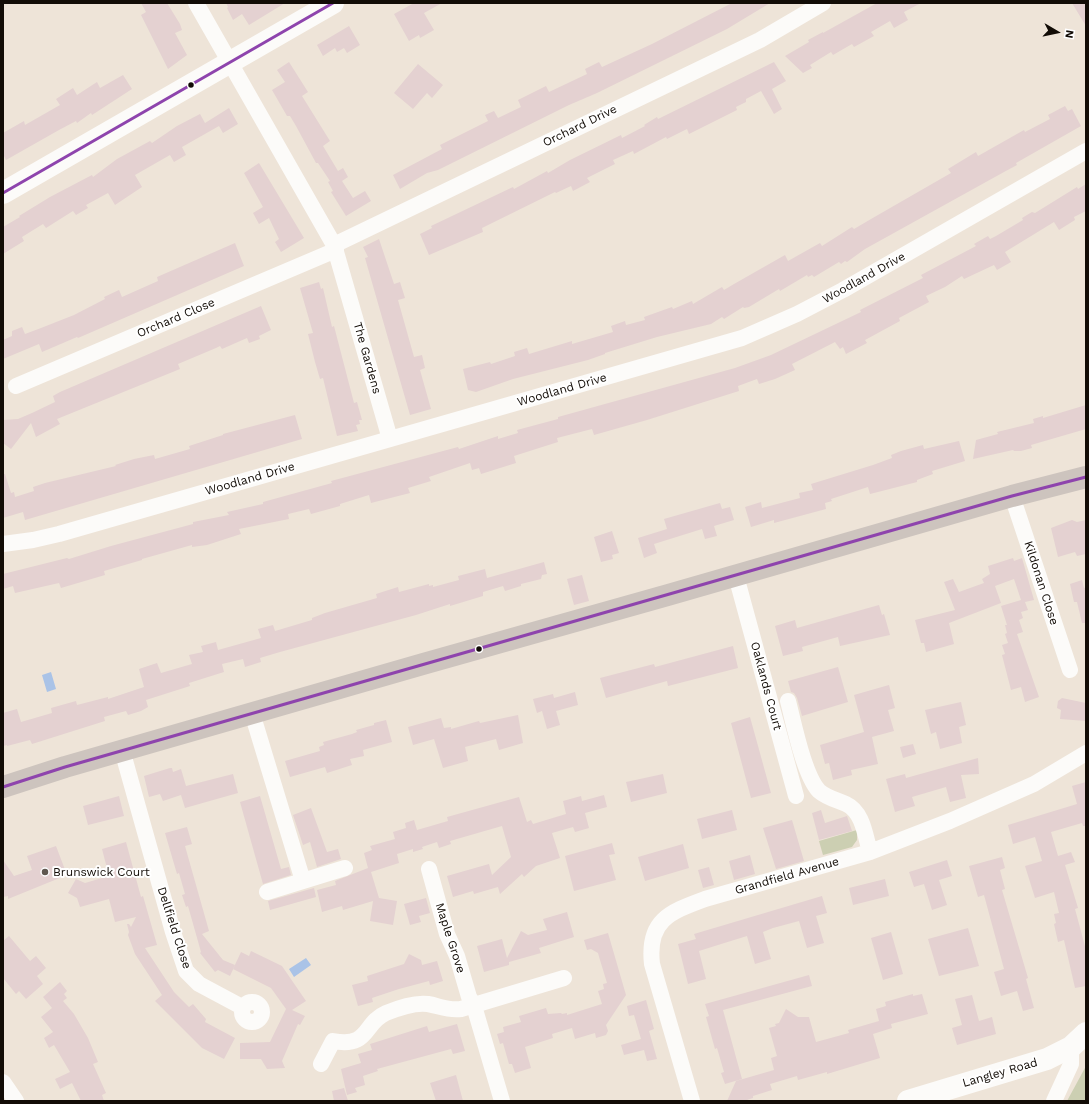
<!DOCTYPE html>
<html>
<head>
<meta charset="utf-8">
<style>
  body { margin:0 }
  #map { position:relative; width:1089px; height:1104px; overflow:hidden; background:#eee4d8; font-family:"Work Sans",sans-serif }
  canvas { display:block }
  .frame { position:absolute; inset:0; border:4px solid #120c06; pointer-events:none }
  .north { position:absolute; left:1037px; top:12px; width:40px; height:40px; -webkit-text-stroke:3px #fff; paint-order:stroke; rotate:99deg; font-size:11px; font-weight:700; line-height:16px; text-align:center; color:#120c06 }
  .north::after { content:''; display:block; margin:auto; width:14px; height:18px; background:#120c06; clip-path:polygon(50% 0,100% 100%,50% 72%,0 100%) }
</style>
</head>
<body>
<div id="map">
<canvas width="1089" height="1104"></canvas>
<div class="frame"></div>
<div class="north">N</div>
</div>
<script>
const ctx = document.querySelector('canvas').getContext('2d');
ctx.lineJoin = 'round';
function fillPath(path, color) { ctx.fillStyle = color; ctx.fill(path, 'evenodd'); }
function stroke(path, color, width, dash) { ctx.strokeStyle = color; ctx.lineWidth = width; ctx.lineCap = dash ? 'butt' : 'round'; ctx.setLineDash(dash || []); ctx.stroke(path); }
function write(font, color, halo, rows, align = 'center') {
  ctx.font = font + ' "Work Sans",sans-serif'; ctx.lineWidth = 4; ctx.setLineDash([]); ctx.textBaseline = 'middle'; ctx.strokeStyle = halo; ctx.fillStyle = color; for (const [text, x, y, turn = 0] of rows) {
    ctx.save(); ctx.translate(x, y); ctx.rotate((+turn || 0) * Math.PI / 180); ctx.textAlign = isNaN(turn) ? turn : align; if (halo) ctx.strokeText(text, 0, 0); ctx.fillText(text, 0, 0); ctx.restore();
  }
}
fillPath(new Path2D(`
  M857,830V840L852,847L823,855L819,841Z
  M1086,1066V1101H1067Z`), '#cccfb2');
fillPath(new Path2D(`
  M51,672L56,689L47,692L42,675Z
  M306,958L311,965L294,977L289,969Z`), '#aac3e7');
fillPath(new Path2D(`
  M141,3H167L180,24L182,30L175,33L187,55L168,69L141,15L146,12Z
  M226,3H285L249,25L242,14L233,20L227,8L228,7Z
  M414,3H442L424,13L434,30L420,38L419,35L409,41L394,14Z
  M732,3H770L727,29L597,93L569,105L438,170L427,173L400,189L393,175L442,149L440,145L488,121L485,115L494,111L498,118L521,107L518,100L546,86L549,92L587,74L585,69L599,62L602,67L652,44Z
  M877,3H921L904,12L908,20L894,28L890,21L871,32L874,36L854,47L852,44L833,55L831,52L810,65L812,68L803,73L785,56L809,42L808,40L823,32V33Z
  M1072,3H1086V26Z
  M349,26L360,45L347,53L344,48L337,52L335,48L323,56L317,45Z
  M289,62L308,92L302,96L330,141L323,146L338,171L343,168L348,177L342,181L353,198L365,191L371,201L346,216L331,192L333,191L328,182L330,181L318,163H316L296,126L290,116H287L272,90L285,82L277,70Z
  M774,62L786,81L772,89L782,109L774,114L761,91L746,99V102L736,107L737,110L689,134L687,129L667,139L666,137L634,154L633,151L613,160L615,164L587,178L590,182L573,191L571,186L556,193L555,192L482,228L483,232L429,255L420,234L432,228L431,226L513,187L514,189L547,171L548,173L570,160L621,135L622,138L645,126L644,125L657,117L658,119Z
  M418,64L443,85L432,98L427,93L413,109L394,93Z
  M123,75L132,89L92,115L91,113L77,123L76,121L59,130L6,160L3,154V133L24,121L25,125L60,105L56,99L73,88L77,95L97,82L100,88Z
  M1065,106L1068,111L1072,109L1081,126L1016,163L1017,165L1004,172L865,249L847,262L845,261L841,264L839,262L814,277L812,275L808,277L807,275L780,291L779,289L749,307L744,308L743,307L724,319L722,317L711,324L657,337L605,353V354L588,360L513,379L476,392L468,390L463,369L490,362L491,364L515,356L514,352L527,348L529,354L572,341V344L613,332L611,326L625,321L626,325L645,320L644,317L672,307L673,309L692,301L693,304L722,287L724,290L734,284L785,255L788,261L820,243L822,246L852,227L854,229L871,219L951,173L948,169L976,152L978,156L1024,130L1025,132L1050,119L1048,115Z
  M229,108L238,124L223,133L219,126L182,147L186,155L174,162L170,155L135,175L142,187L115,205L108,193L86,205L88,208L76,215L73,211L46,228L43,224L22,237L24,241L3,254V227L20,217L19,216L50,197L92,175L93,177L117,159L150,141L152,143L177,126L200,114L205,123Z
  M259,163L304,238L281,252L275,242L279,239L269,218L259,224L253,213L263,207L244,173Z
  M1086,184V211L1074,217L1075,220L1059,230L1054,222L1005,252L1011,262L997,270L994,265L964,279L962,276L945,287L926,296L929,302L899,318L900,321L865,340L867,343L846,354L843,347L840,349L835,342L792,364L795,370L775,379L759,384L757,379L738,386L739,391L647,420L594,435L592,429L557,438L558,442L514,456L516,463L481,474L479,468L472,470L470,463L429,477L431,481L408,488L410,493L371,503L369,495L340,504V506L311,514L309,509L288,514L289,519L239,529L241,534L207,545L192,547V545L142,559V560L104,571L105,575L61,588L59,583L15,593L13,586L3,589V574L67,558L69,559L111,546L193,524V522L229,515L227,512L263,504V502L332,483L331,481L346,477L458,447L459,449L498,436V439L518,433L517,430L558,419V417L735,368L771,355L861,312L860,310L923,278L921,275L976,246L974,244L988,236L990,239L996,236L1023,220L1022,218L1032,212L1035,213L1077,187L1078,189Z
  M379,239L394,284L400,282L405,298L398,300L414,357L422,355L425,368L420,370L431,409L410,415L365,258L368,257L363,247Z
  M235,243L244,266L78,338L77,337L42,352L39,344L3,359V340L12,336V331L22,327L25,334L41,328L74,315L105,299L104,297L119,290L122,297L158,281L157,277Z
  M319,282L321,289L323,288L332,327L334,326L354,403L357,402L362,420H359L360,424L356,425L358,431L337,436L323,378L320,379L315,362L308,334L313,333L300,288Z
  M261,306L271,330L259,336L260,339L249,343L247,338L222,349L220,346L216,348L178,364L180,369L57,419L60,424L36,437L31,423L11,449L3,443V420L18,419L32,413L55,402L53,396L60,392Z
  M1086,405V429L1031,445L1032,448L1021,451H1014L1013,450L973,459L976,440L998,434L997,432L1034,423L1033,419L1043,416V418Z
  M295,415L302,439L25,520L23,512L3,518V474H5L11,493L14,492L15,497L34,491L33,487L45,483L116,466L115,465L134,459L154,455L155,459L190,449L189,446L223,435V434Z
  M959,441L965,461L932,471L933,474L917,480V482L870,494L868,487L831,499L832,501L825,503L826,509L774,523V520L751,527L745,507L761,502L762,508L800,498L799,493L813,490L811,484L873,465L892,458L891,455L901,451L923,445L924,449Z
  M720,503L722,509L730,507L734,520L714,526L717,536L705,539L702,529L654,544L657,553L644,558L638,538L667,529L664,519Z
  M1072,520L1077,522L1086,520V554L1077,556L1075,552L1058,557L1051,528Z
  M612,531L619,553L612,555L613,559L601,562L594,537Z
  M1013,558L1014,561L1022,558L1034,600L1025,602L1028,610L1021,612L1023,618L1019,620L1023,632L1017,634L1039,697L1025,702L1021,687L1011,690L1002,655L1005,654L1002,645L1008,643L1005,634L1007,633L1005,625H1007L1001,606L1021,600L1014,579L995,586L1001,603L949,623L954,644L926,652L924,643H921L915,620L955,610L944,582L953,579L959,592L984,583L982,579L990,574L988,566Z
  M544,562L547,574L542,575L541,579L521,584V586L505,591L503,586L483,592V596L450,606V604L416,615L280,652L260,658L261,662L245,667L243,659L222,664L224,672L189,683L190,686L146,700L148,707L141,711L128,715L126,711L104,717L105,721L32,744L30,740L7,746V745L3,746V713L17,709L21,722L52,713L51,708L76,701L77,705L108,697V699L144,687L139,669L157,663L161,673L192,664L189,655L203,652L201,646L216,642L218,650L261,638L258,629L273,625L275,631L312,620V618L325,613L377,598L376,594L398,587L399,592L429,584V586L433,585V587L459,580L458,576L485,569L487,578Z
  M582,575L589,601L574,605L567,579Z
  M1082,580L1084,588L1086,587V623H1082L1077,602H1074L1070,584Z
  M879,605L882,615L884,614L890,635L840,646L838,637L802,647L803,651L783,656L775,626L795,620L797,628Z
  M733,646L738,668L668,686L667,681L606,698L600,678L654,664L655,667Z
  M838,667L848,702L802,716L797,698L794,693L791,692L788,681Z
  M889,685L895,708L888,710L894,731L872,737L878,764L851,770L852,775L833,780L829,763L825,764L820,745L864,732L854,695Z
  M575,692L578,705L556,711L560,725L547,729L542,711L537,713L533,699L553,694L554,698Z
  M1062,698L1086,703V721L1060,719L1061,710L1057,708L1058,701Z
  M961,702L966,725L959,727L962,743L940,749L936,732L931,734L925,710Z
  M518,715L523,743L499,750L496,739L465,747L468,761L443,768L434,739L413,745L408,727L441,718L444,728L451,727V729L479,721L480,723Z
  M750,717L771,793L751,798L731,723Z
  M386,720L392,742L363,750L364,756L350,759L352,765L327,773L325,767L290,777L285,761L320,751L319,747L324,745L323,742L352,734L357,732L356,730L374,725V723Z
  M913,744L916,754L903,758L900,747Z
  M978,758L979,774L961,775L966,798L950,802L946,787L912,797L915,806L895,812L886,779L905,774L906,778Z
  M170,768H172L173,772L181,769L186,786L233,774L238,793L185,808L181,795L163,801L160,794L149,797L144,776Z
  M663,774L667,793L631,802L626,782Z
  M1086,782V826H1083L1082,823L1051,832L1058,856L1071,852L1075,862L1065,865L1078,908L1075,909L1086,950V986L1075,988L1064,940L1058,942L1054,924L1056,923L1054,914L1059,913L1054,892L1035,898L1025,866L1042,861L1035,837L1013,844L1008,825L1077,804L1072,786Z
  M604,795L607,807L585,813L589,828L575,832L573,827L552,833L560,858L536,866L524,877L522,874L500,894L498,887L474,894L473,891L453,897L447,876L489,864L492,875L511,857L502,826L450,841L451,844L439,848L437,842L422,847L423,849L413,852V849L397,854L399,863L371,872L379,898L397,901L393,925L370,921L373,901L343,910L342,906L322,912L317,890L336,885L335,881L368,868L364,853L372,850L370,846L395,839L393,832L406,828L405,823L414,820L417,830L448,821L447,817L519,797L527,822L531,820L533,824L566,814L563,801L581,796L582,801Z
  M119,796L124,816L88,825L83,806Z
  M260,796L281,869L289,867L291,875L263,884L240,802Z
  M311,808L327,852L338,849L341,859L317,867L310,842L303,845L293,815Z
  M732,810L737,830L702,839L697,819Z
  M821,810L825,823L847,816L852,831L819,840L812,813Z
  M792,820L804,861L776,869L763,828Z
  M187,827L192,844L185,846L209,931L202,934L223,960L235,965L230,976L218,970L215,972L200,953L201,952L188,906L186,907L182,895L185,894L179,873L177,874L165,833Z
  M126,842L141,897L143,896L157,945L145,948L174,992L189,1007L193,1004L206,1019L205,1022L235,1038L224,1059L202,1048L155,1001L162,995L135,954L128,935L129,932L127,924H129L131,927L136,917L115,922L109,899L80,907L77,898L68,893L76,879L85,883L109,876L102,849Z
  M612,843L615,854L609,855L616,880L574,891L565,856Z
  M683,844L689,868L645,881L638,857Z
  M56,846L67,875L8,899V896L3,897V860L14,876L32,870L27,856Z
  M750,855L755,874L734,880L729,861Z
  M1002,857L1005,868L1000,870L1005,889L1002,890L1028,978L1026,979L1034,1008L1023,1011L1017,991L1001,996L994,972L1004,969L984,895L978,897L969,866Z
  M947,860L952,876L939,880L947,905L932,910L924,884L914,887L909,872Z
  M709,867L714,885L703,888L698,870Z
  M885,879L889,896L853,905L849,888Z
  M314,888L316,897L270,910L268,901Z
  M822,896L827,913L816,916L824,943L807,948L799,921L773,928L763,932L771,959L755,964L747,936L718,945L699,951L706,979L688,984L678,944L696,939L694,934Z
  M426,898L430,913L419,916L421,922L410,925L404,904Z
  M567,912L574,937L539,948L541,953L509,962V965L484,972L477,946L502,939L507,958L521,931L528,935L547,930L543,919Z
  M968,928L979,966L939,976L928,939Z
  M891,932L903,974L883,980L871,938Z
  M608,933L626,995L606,1025L608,1031L606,1035L596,1038L595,1033L575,1039L572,1028L552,1034L553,1038L525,1047L531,1068L515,1073L512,1064H509L503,1043L500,1044L497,1034L504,1032L503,1027L521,1022L519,1016L546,1008L548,1014L561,1013L562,1014L567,1013V1015L602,1004L598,991L604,989L603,984L607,983L600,960L598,953L591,949L587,950L584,940Z
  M9,936L30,961L36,956L46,968L37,976L43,984L26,999L19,991L16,994L3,978V941Z
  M251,951L282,966L306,1001L292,1010L305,1016L300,1025L298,1024L282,1061L285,1068L267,1069L261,1059H240V1043L270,1042L286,1009L271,988L233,969L241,952L249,956Z
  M409,954L421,960L422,965L437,961L443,981L430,985L429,981L399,989L372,998L373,1002L358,1006L352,985L368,981L367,976L404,964Z
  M809,975L812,986L723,1010L742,1079L725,1084L721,1073L724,1072L717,1048L715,1049L706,1017L709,1016L705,1004Z
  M60,982L67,991L64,994L67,998L63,1001L74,1014L88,1038L98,1062L93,1064L106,1093L102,1095L104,1101H81L72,1083L60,1089L55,1079L70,1072L54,1045L49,1048L44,1038L53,1032L41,1017L52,1008L43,997Z
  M913,994V996L922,994L928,1014L891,1024L892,1028L873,1034L880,1058L827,1074V1072L798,1080L797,1076L770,1084L772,1090L753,1096V1098L744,1101H727L736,1081L774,1070L771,1058L777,1056L769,1028L776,1026L775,1024L779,1023L786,1009L798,1017H809L816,1042L849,1033L848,1030L879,1021L876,1009L886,1006L885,1002Z
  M972,995L979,1021L992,1017L996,1034L957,1045L952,1028L962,1025L955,999Z
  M646,1000L654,1029L649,1031L657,1059L647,1061L644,1050L624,1055L621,1045L641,1039L634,1015L629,1016L627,1006Z
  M457,1024L465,1051L453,1054L451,1049L377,1069L378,1071L363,1076L365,1085L355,1088L357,1092L347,1095L341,1069L361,1063L358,1054L372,1050L370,1044L427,1026L429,1032Z
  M456,1075L463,1101H436L430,1083Z
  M344,1088L348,1101H334L332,1091Z`), '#e4d1d1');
stroke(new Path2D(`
  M196,3L334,245L390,439
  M334,245L760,40L823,3
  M16,386L336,250
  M1012,496L1070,670
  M3,544L33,540L59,534L742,338L797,314L843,290L1086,151
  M736,576L796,796
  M788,701C794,724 804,775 819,791C827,798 837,800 846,804C863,812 865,835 870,852
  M252,713L303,881
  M122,750L173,932L186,971L199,984L242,1007
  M429,869L447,934L457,956L469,997L474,1006L502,1101
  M267,892L345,868
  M242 1012a10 10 0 1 1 20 0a10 10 0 1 1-20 0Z
  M321,1064L333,1041C370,1048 363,1023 386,1013C398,1008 414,1002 428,1004C440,1006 448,1011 461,1009L564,978
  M3,1082L16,1101
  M692,1101L652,964C647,920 670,912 705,899L870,852L950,821L1034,784L1086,753
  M1054,1101L1071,1064V1047`), '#fcfbf9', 16);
stroke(new Path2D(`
  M3,193L333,3
  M908,1101L1047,1059L1071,1047L1086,1033`), '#fcfbf9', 22);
stroke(new Path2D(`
  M3,787L65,767L423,664L668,595L1012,496L1086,477`), '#cdc4be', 22);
stroke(new Path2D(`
  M3,193L333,3
  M3,787L65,767L1012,496L1086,477`), '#8e44ad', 3);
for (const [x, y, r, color] of [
  [191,85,3.5,"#120c06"],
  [479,649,3.5,"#120c06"],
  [45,872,4,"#5f5850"]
]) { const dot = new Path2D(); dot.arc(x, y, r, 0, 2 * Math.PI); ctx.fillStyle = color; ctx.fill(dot); stroke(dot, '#fff', 1.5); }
write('12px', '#120c06', '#fff', [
  ["Orchard Drive",580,126,-26],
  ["Woodland Drive",864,278,-29],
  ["Orchard Close",176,318,-23],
  ["The Gardens",367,358,74],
  ["Woodland Drive",562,390,-16],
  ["Woodland Drive",250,479,-16],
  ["Kildonan Close",1041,583,72],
  ["Oaklands Court",766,686,75],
  ["Grandfield Avenue",787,876,-16],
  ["Dellfield Close",174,928,72],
  ["Maple Grove",450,938,72],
  ["Langley Road",1000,1073,-16]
]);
write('12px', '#120c06', '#fff', [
  ["Brunswick Court",53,872]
], 'left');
</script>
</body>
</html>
